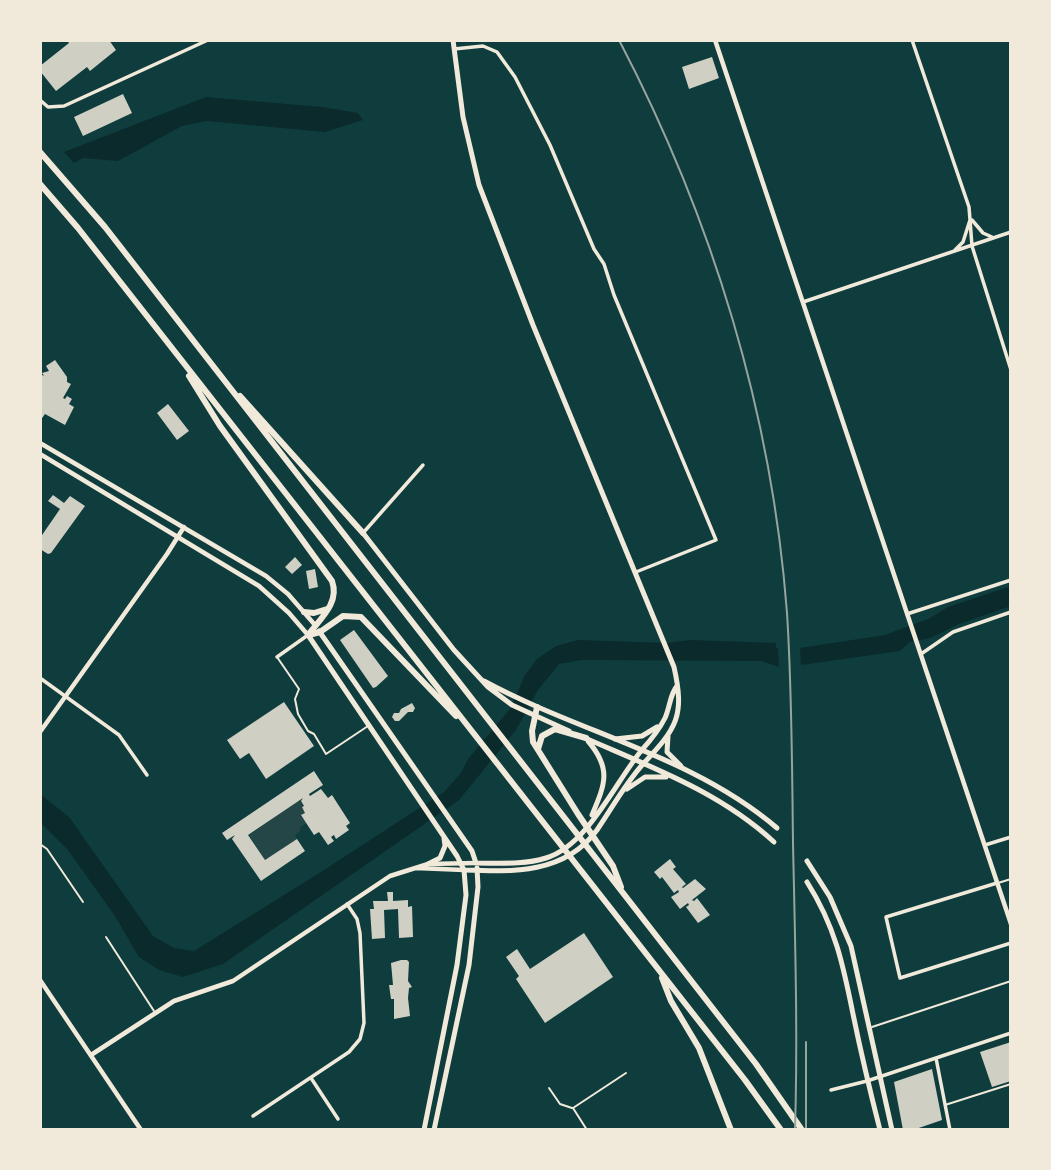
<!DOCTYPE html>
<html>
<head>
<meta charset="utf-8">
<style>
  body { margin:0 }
  #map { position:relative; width:1051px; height:1170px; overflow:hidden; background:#0f3d3e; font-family:"DM Sans",sans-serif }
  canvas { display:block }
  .frame { position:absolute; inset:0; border:42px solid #f1e9da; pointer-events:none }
</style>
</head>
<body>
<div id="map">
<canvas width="1051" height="1170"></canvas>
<div class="frame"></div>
</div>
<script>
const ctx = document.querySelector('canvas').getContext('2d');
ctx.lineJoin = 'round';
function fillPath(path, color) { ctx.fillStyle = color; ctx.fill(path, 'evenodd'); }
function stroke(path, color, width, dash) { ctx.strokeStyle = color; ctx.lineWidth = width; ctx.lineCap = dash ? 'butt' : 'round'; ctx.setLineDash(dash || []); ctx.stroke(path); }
fillPath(new Path2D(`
  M300,800L305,813L301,816L307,823L300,827V831L295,835L297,839L265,860L249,835Z`), '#244646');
fillPath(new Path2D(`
  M206,97L322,107L358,113L363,120L325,132L207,121L182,126L118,161L83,158L74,163L64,152Z
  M1011,586V606L959,624L930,638L910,642L900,651L801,665L800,648L885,635L928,619L948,607Z
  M578,640L667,643L690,640L776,643V648H778L779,667L761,661L581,660L559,664L538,690L516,730L459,800L223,964L183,977L159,970L139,957L115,916L68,850L40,822V794L69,817L153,936L174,948L194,951L321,872L444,792L461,773L468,759L510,709L525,675L537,659L556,646Z`), '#0a2a2b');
fillPath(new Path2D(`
  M67,40H109L116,50L90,71L87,67L56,91L40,71V66L69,43Z
  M712,57L719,78L689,89L682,67Z
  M123,94L132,113L83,136L74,117Z
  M55,360L67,377V382L71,384L63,398L65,399L67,396L72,399L69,404L74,407L65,425L45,414L40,421V374L44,376L42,373L49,371L46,366Z
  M168,404L189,431L177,440L157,413Z
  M53,495L64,503L70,496L85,506L51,553L48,554L40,549V538L60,509L48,501Z
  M295,557L302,565L292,574L285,567Z
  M315,569L318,587L309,589L306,571Z
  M354,630L388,676L376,687L373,688L340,640Z
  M284,702L314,746L266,779L249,753L240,759L227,740Z
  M412,703L415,708L413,712H408L399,721H395L392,717L394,713H399L401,709Z
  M314,771L323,785L309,794L310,796L321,789L328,798L332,795L350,823L346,826L349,830L336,839L334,835L331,837L334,841L328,845L319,832L314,835L301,815L305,813L302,807L304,806L301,801L303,798L248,835L265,860L297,839L305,851L261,881L232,839L235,835L227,840L222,833Z
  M670,859L676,867L673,869L686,884L682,887L683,888L695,879L706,889L692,900L694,901L697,898L710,915L698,923L686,907L689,905L688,903L680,909L671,897L679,892L678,890L674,893L662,877L660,879L654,872Z
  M387,892H393V901L408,900V907L412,906L413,937L399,938L398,909L384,910L385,938L372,939L370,909H374L373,901H388Z
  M584,933L613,977L545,1023L516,979L519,976L506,957L517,949L530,969Z
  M401,960H407L409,962L408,981L412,987L409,988L408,998L410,1016L394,1019V999H391L389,985H393L391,963Z
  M1011,1042V1081L992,1087L980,1052Z
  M932,1069L942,1120L913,1130H903L894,1082Z`), '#cfcfc3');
stroke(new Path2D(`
  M40,844L47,849L83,902`), '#f1e9da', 2);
stroke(new Path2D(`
  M277,657L299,689L295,699L298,714L308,731L314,734L326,754L368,726
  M998,883L1011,879
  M106,937L154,1011
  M872,1027L1011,981
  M549,1088L560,1104L572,1108
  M945,1105L1011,1084
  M587,1130L573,1108L626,1073`), '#f1e9da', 2);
stroke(new Path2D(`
  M912,40L969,207L972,246L1011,370
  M454,49L483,46L497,52L515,77L550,145L594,249L604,264L614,295L716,540L636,572
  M40,100L48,107L64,106L208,40
  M972,220L983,233L992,237
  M955,250L963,242L970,220
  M803,302L1011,232
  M363,533L423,465
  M907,614L1011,580
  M921,654L953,632L1011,612
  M277,657L308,635
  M40,678L119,735L147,775
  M985,845L1011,837
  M997,883L886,917L900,978L1011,943
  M936,1058L950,1130
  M311,1078L338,1119
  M831,1090L867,1081L1011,1033
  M253,1116L349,1052L360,1039L364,1023L360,933L357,919L347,904`), '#f1e9da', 3.5);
stroke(new Path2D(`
  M715,40L1011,924
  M40,443L266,576L288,594L315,625
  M40,454L259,586L289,613L308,635
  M40,732L167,554L184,527
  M416,868L464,870
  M40,980L141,1130
  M91,1055L174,1001L233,981L390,876L428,864L476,863`), '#f1e9da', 4.5);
stroke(new Path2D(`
  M453,40L463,117L479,185L533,325L674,667C685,716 677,728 643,764
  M668,736L667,752L681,766
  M615,739L642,736L657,727
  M641,751C650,741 659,730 665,718C670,707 670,694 677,686
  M424,1130L457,965L466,895L464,870
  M434,1130L469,965L478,887L477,868`), '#f1e9da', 5);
stroke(new Path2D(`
  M363,533L454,650L488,687L512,705L569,731
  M319,631L472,851L476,863C499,863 524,865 546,858C587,846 615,783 641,751
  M308,635L457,856L464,870C513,872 565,874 597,830C612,808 625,784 643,764
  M484,681C580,733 693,756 777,828
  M585,738C651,767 720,792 774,842
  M588,741C612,769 605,784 592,815
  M627,789L645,777H666
  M807,861L830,897L851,946L892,1130
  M428,864L440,858L445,846L444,838
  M807,882C835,926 843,964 853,1014C861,1053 870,1091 880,1130`), '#f1e9da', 5);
stroke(new Path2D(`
  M40,152L105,227L756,1064L802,1130
  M40,184L78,228L745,1080L781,1130
  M189,376L220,426L332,581C340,603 320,619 308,635
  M240,396L363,533
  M304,612L314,613L327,609
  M309,635L320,632L343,616L361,617L456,716
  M537,707L532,731L533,742L578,814L613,866L621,887
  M538,749L542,736L555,729L586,738
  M662,978L671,1001L699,1048L731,1130`), '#f1e9da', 6);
stroke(new Path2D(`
  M619,40C712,218 772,413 787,613C792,690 792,767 793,843C795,939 798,1034 795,1130
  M806,1130V1042`), '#97a49c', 2);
</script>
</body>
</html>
